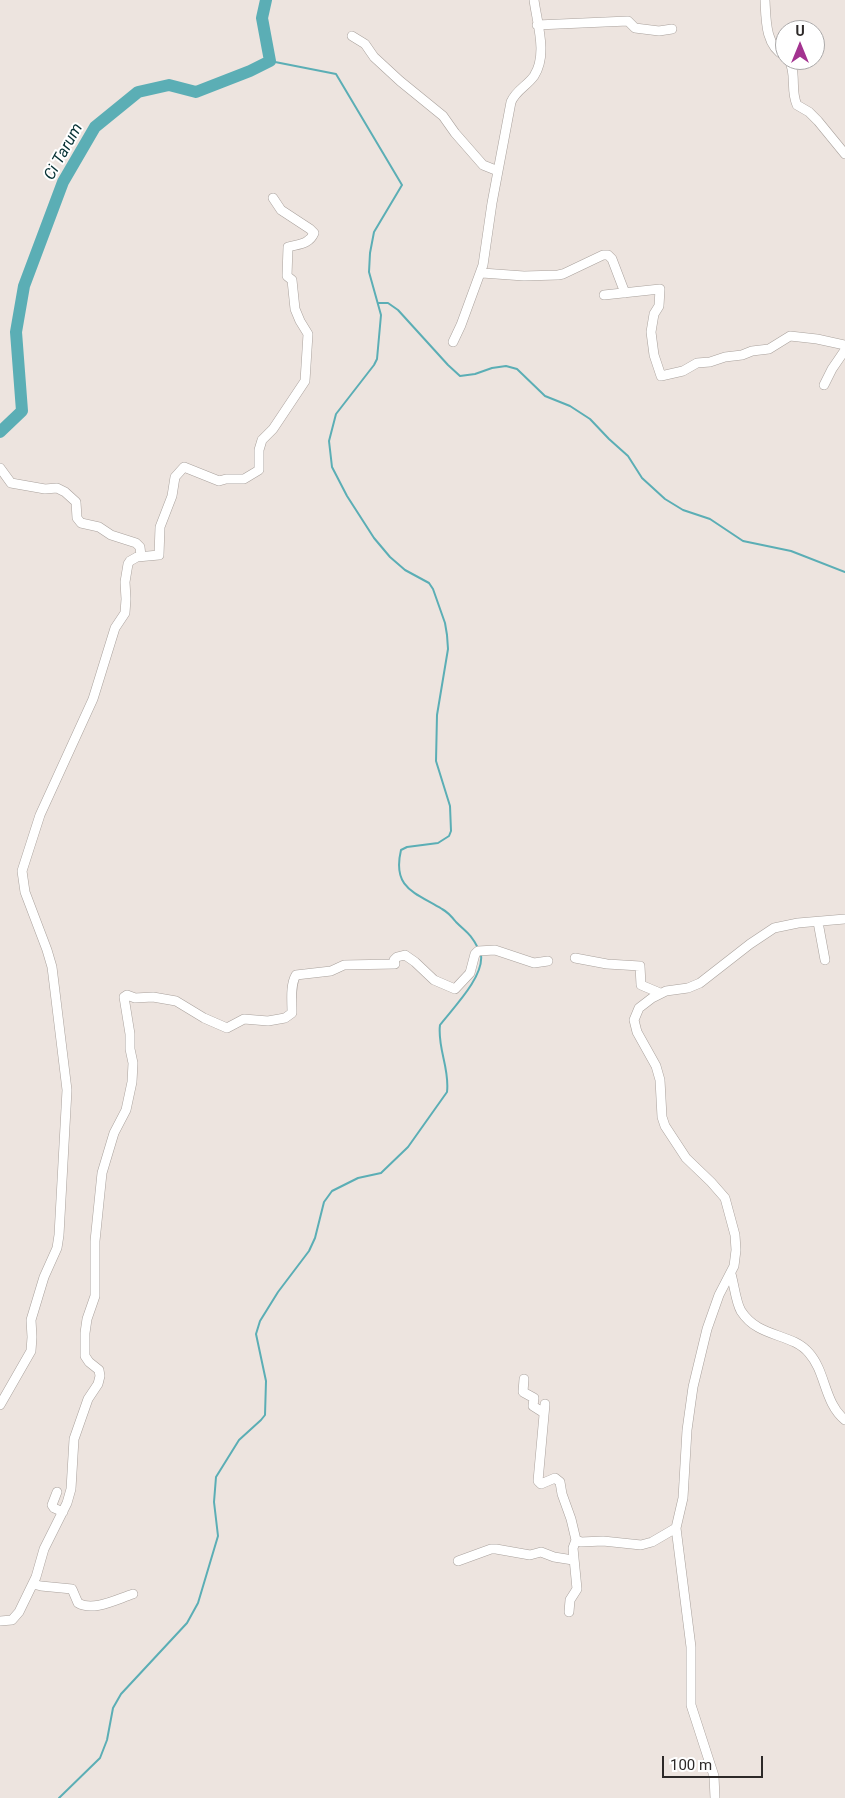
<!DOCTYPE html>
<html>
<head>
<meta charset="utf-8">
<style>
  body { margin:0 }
  #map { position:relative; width:845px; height:1798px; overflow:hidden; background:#ede4df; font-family:Roboto,sans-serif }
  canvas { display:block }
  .north { position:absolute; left:775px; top:20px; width:50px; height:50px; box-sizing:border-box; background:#fff; border:1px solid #aba9a9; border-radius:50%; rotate:0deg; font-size:14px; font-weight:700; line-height:20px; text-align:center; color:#2d2928 }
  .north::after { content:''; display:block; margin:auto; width:18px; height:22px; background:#a33390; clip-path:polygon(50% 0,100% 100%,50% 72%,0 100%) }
  .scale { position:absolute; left:662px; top:1756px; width:101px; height:22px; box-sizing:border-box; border:2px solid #2d2928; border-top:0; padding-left:6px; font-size:15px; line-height:18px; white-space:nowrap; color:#2d2928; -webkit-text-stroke:4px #fff; paint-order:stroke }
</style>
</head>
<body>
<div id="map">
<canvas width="845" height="1798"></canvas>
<div class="north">U</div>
<div class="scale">100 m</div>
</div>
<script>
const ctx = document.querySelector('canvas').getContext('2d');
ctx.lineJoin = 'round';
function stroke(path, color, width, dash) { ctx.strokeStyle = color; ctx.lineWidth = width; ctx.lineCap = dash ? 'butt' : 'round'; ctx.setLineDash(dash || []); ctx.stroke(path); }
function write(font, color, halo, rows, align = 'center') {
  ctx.font = font + ' Roboto,sans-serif'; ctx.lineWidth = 4; ctx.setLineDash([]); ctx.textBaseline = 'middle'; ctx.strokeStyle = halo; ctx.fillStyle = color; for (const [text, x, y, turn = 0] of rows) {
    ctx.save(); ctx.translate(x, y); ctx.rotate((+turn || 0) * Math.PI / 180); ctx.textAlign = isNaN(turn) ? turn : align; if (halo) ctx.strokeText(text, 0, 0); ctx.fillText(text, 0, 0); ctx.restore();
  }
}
stroke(new Path2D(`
  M270,61L336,74L402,185L374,232L370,253L369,272L381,315L377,359L374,365L336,414L329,441L332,467L347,496L374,538L390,557L405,570L429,583L433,589L445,623L447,635L448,649L437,715L436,761L450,806L451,831L449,836L438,843L407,847L401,850C392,888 414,892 442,909C448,912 452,917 456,922C467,933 470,933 478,948
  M379,303H388L398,310L448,365L460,376L475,374L492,368L506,366L517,369L545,396L570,406L590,419L609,439L628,456L642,478L665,499L683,510L710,519L743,541L791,551L845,572
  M59,1798L100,1758L107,1740L113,1708L121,1694L187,1623L198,1603L218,1536L214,1502L216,1477L239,1440L261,1420L265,1415L266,1381L256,1334L260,1321L278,1292L309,1251L315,1238L324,1202L332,1191L358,1178L381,1173L408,1147L447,1092C450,1068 437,1048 440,1025C453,1008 484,977 481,955`), '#5baeb5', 2);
stroke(new Path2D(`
  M0,432L22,411L16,332L24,286L63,182L95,127L138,92L169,85L196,92L250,71L270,61L262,18L266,0`), '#5baeb5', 12);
const minor = new Path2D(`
  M765,0C766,19 765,46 785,56
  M537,25L628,21L635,28L659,31L672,29
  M352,36L365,44L374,57L400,81L443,116L455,133L483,165L498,171
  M789,60C797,75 790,90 797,105L809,112L818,121L845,154
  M482,273L524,276L558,275L563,274L603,255H608L612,259L625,293
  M604,295L660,289L659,306L654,314L651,332L654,355L661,376L683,371L697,363L710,362L725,357L742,355L752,351L769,349L790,336L817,339L845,345
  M453,342L461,325L483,265L492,203L511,102C516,90 527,86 534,76C548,55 537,23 534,0
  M824,385L832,369L845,350
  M0,468L11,483L45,489L57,488L65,492L76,502L77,518L81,523L99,527L111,535L136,543L140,547L141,556
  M818,922L825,960
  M575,958L607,964L640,966L641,985L660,993
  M731,1274C734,1284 736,1303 741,1311C759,1339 791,1332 809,1353C826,1372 824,1403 845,1420
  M524,1379L523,1392L534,1398L533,1406L544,1413
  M545,1404L538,1481L541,1484L555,1478L560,1482L562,1494L571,1519L576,1540L581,1542L603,1541L641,1545L652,1542L676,1528
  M0,1405L31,1351L32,1337L31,1320L44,1277L57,1248L59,1235L67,1090L52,967L47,950L25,892L22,871L40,815L93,699L115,628L125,613L126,599L125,582L128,564L130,561L137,557L159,555L160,527L172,496L175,477L184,467L219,481L226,479H244L259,470V450L262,440L273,429L305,381L308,334L300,321L295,309L292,280L287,276L288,247C297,244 309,245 314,233L310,229L281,210L273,198
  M57,1492L52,1505L54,1508L63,1512
  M458,1561L491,1549H496L530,1555L541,1552L554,1557L573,1560
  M33,1584L41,1586L72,1589L78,1603C93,1612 117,1599 133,1594
  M569,1612L570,1600L577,1589L573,1548L576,1540
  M0,1621L12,1620L19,1612L36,1577L44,1549L67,1503L71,1489L74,1439L88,1399L98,1384L100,1376L99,1370L89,1362L85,1356V1333L87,1319L95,1296V1241L102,1173L114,1133L126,1110L132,1082L133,1063L130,1049V1034L124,997L127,995L135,998L153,997L176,1001L204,1018L227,1028L244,1019L268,1021L285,1018L292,1013C292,1001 290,985 296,975L331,971L344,965L395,964L394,960L397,957L405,955L415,962L434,980L455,989L470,973L475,954L478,951L495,950L534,963L548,961
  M715,1798L714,1776L691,1705V1647L676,1528L683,1498L687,1430L693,1387L707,1329L719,1295L734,1266L736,1250L735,1235L725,1198L711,1182L686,1158L665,1126L662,1117L660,1080L656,1066L637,1032L634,1020L639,1008L652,998L666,991L688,988L700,983L750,944L774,928L798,923L845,919`);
stroke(minor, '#a9a19c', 10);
stroke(minor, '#fff', 9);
write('italic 16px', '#063134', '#fff', [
  ["Ci Tarum",64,152,-61]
]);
</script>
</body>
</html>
